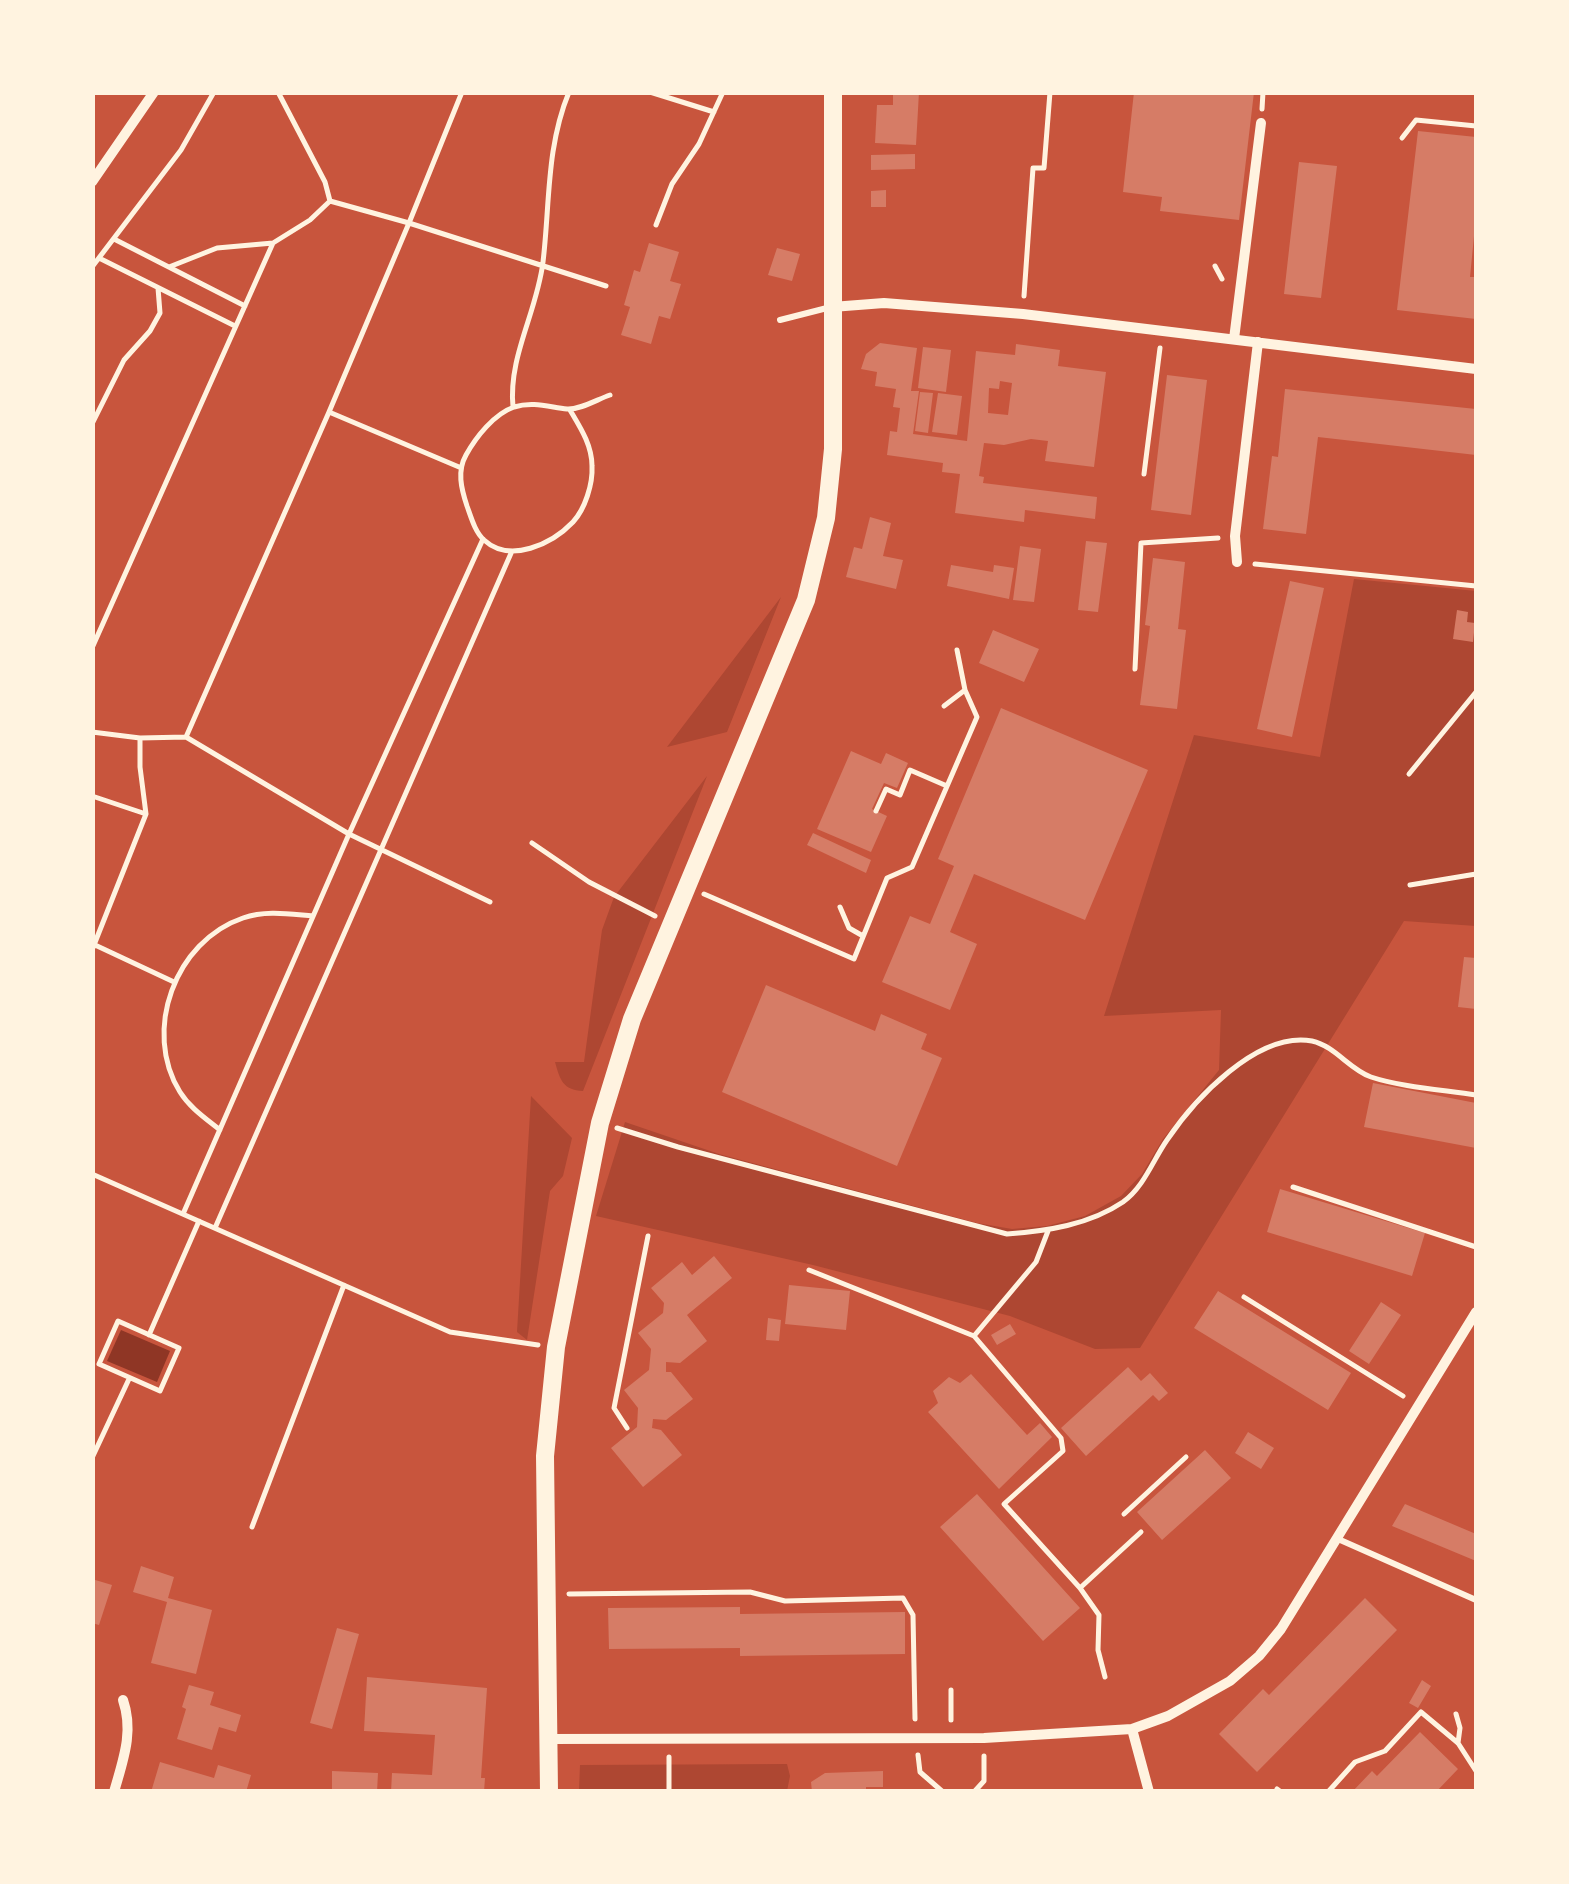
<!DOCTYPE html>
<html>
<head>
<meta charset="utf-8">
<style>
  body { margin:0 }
  #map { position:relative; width:1569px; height:1884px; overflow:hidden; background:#c8553d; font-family:Poppins,sans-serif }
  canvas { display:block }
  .frame { position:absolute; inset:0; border:95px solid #fff3e0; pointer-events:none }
</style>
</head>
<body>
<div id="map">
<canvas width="1569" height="1884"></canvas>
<div class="frame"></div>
</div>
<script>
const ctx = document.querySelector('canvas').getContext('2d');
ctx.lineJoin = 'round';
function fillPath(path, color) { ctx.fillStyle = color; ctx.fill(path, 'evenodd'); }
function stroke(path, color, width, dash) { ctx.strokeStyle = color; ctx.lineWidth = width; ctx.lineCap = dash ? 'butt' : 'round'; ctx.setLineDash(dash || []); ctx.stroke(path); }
fillPath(new Path2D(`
  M1354,579L1476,591V926L1404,921L1140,1348L1095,1349L1010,1316L813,1265L596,1216L625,1122L719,1154L977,1223L1012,1229L1047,1226L1085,1216L1121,1196L1142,1174L1163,1139L1219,1070L1221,1010L1104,1016L1194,735L1320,757Z
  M781,597L727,732L667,747Z
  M707,776L583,1091C563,1090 560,1080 555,1062H584L602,930L614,897Z
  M531,1096L572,1138L563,1176L550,1191L527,1340L517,1332Z
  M787,1764L790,1776L787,1791L579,1790L580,1765Z`), '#ae4732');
fillPath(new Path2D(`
  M121,1330L170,1351L157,1382L107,1361Z`), '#8f3625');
fillPath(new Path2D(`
  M903,92H919L916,145L875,143L877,105H893V93Z
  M1134,92H1254L1239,220L1160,211L1162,197L1123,192Z
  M1418,131L1476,137V216L1470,277H1476V319L1397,310Z
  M915,154V169L871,170V155Z
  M1299,162L1337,166L1321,298L1284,294Z
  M886,190V207H871V191Z
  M649,243L679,252L670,281L681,284L670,319L659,316L651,344L621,335L630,307L624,305L634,270L640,272Z
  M777,248L800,254L792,281L768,275Z
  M880,343L917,348L911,391H919L913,434L967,441L976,351L1015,355L1016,344L1060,350L1058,366L1106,372L1094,467L1045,461L1048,441L1031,439L1004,445L984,443L979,476L984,477L983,483L1097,497L1095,519L1025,510L1024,522L955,513L960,474L942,472L943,463L887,455L890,431L897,432L900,408L893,407L896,389L875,386L877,372L861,369L866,354ZM1000,381L1012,383L1008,415L988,413L989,388L999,389Z
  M923,347L951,350L946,392L918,388Z
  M1167,375L1207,380L1191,515L1151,510Z
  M1285,389L1476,409V455L1318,437L1306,534L1263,529L1272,456L1278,457Z
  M920,392L933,393L928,433L915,431Z
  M938,393L962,396L957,435L932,432Z
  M870,517L891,523L883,556L903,560L896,589L846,577L854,547L862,549Z
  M1086,541L1107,543L1098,612L1078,610Z
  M1020,546L1041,549L1034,602L1013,600Z
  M1153,558L1185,562L1178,629L1186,630L1177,709L1140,705L1150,626L1145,625Z
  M951,565L993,572L994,565L1014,568L1009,599L947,586Z
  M1290,581L1324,588L1292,737L1257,729Z
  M1457,610L1468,612L1467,622L1475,623L1473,642L1453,639Z
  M993,630L1039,649L1024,682L979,663Z
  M1001,708L1148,770L1085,920L974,874L950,932L977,944L950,1010L882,982L910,916L930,924L954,866L938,859Z
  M851,751L881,764L886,753L908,763L897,788L884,783L872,809L887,816L871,852L817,829Z
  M813,833L871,860L866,873L807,845Z
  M1464,957L1476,958V1009L1458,1007Z
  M766,985L875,1031L881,1014L927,1034L921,1049L942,1058L897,1166L722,1092Z
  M1373,1083L1476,1103V1148L1364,1127Z
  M1280,1189L1425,1233L1412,1276L1267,1232Z
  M714,1256L732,1278L687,1315L707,1341L680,1363L666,1362V1372H671L693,1399L666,1420L653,1419L652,1428L661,1430L682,1455L643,1487L611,1448L637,1427L638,1408L624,1390L649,1370L651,1349L638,1333L663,1313L664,1303L651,1288L682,1262L692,1275Z
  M789,1285L850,1291L846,1330L785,1324Z
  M1218,1291L1351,1373L1328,1410L1194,1328Z
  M1381,1302L1401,1315L1369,1364L1349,1351Z
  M768,1318L781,1320L779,1341L766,1340Z
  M1010,1324L1016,1334L997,1345L991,1335Z
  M1128,1367L1141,1381L1150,1373L1168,1393L1159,1401L1153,1395L1086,1456L1061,1428Z
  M971,1374L1027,1435L1040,1423L1052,1437L999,1489L928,1412L938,1403L933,1391L949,1377L960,1383Z
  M1248,1432L1274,1448L1261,1469L1235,1453Z
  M1205,1450L1231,1478L1162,1540L1137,1512Z
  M977,1494L1080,1608L1043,1641L940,1527Z
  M1405,1504L1476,1534V1561L1392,1526Z
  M141,1566L174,1577L168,1598L212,1610L196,1674L151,1663L167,1602L133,1592Z
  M92,1579L112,1585L99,1625L92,1623Z
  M1365,1598L1397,1630L1257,1772L1219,1734L1263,1689L1269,1695Z
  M740,1607V1614L905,1612V1654L740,1656V1648L609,1649L608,1608Z
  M337,1628L359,1634L332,1729L310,1723Z
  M367,1677L487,1688L481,1778H485L484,1792H391L392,1773L432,1775L435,1735L364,1731Z
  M1422,1680L1431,1686L1418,1708L1409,1703Z
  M189,1685L214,1692L210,1705L241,1715L236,1732L219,1727L212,1750L177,1739L186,1709L182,1707Z
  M1420,1732L1458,1769L1436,1792H1352L1372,1771L1377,1776Z
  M160,1762L214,1778L218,1765L251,1775L246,1792H151Z
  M332,1771L378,1773L377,1792H332Z
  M883,1771V1787H866V1792H812L811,1782L825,1773Z`), '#d67c66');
stroke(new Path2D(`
  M278,92L325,182L330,201
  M650,92L714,112
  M1262,109L1263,92
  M1402,138L1416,120L1476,126
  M656,225L672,184L699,144L723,92
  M114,239L245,306
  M99,258L235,326
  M1215,266L1222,279
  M92,267L181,150L214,92
  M169,267L217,248L273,243L310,220L330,201L409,223L462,92
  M1024,296L1033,168H1044L1050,92
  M513,407C508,357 537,312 543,262C550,204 546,148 569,92
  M570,410C580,427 592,445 592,466C593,484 585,509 573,522C552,544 510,564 484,540C475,532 471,517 467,506C461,488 457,471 466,455C476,437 494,414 514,407C533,401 549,407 567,409C580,410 598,399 610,395
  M329,412L409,223L606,286
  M92,424L124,360L150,331L160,313L158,288
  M1144,474L1160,348
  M1255,564L1476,586
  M92,648L273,243
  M1135,669L1141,543L1218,538
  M944,706L965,690
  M92,732L140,738L186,737L349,834L490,902
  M186,737L329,412L459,467
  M1409,774L1476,692
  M92,796L146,814
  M876,811L886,789L900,795L910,770L947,786
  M532,843L589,882L655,916
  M1410,885L1476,874
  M704,894L854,959L887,878L912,867L977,717L965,690L957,650
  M840,907L849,928L863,936
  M95,945L174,982
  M92,950L146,814L140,767V739
  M617,1128L678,1147L1007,1234C1047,1231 1089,1225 1123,1202C1144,1187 1153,1160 1167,1140C1194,1100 1257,1031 1312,1041C1335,1046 1350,1070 1371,1077C1401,1087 1444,1090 1476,1095
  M220,1130C205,1118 190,1108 180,1092C142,1031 175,941 243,918C266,910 289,914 313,916
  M92,1174L450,1332L538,1345
  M1293,1187L1476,1247
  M183,1214L349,834L483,539
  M215,1228L512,551
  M809,1270L974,1336L1061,1438L1063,1451L1004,1504L1080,1588L1099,1615L1098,1650L1105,1677
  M1244,1297L1403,1396
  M118,1321L179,1348L160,1391L99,1364Z
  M149,1335L199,1221
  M974,1336L1036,1262L1048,1231
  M627,1428L614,1408L648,1236
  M92,1458L129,1379
  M1124,1514L1186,1457
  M252,1527L344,1285
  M1080,1588L1141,1532
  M569,1594L750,1592L785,1601L903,1598L913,1615L915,1719
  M1456,1714L1460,1728L1458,1743
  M951,1720V1690
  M918,1755L920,1772L943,1792
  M1277,1789L1281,1792
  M669,1792V1757
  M974,1792L984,1781V1756
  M1328,1792L1355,1762L1385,1751L1421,1712L1458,1743L1476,1771`), '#fff3e0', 5);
stroke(new Path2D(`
  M780,320L831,307
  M1338,1539L1476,1600`), '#fff3e0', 6);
stroke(new Path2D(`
  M92,182L154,92
  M832,307L884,303L1023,314L1476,369
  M1234,339L1261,123
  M1237,562L1235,536L1258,342
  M1132,1729L1149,1792
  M548,1739L984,1738L1132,1729L1168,1716L1230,1681L1259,1656L1281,1629L1476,1312
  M114,1792C123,1760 134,1732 123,1700`), '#fff3e0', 10);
stroke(new Path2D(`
  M549,1792L545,1456L556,1347L600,1123L632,1019L806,600L826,518L833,449V92`), '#fff3e0', 18);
</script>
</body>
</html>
